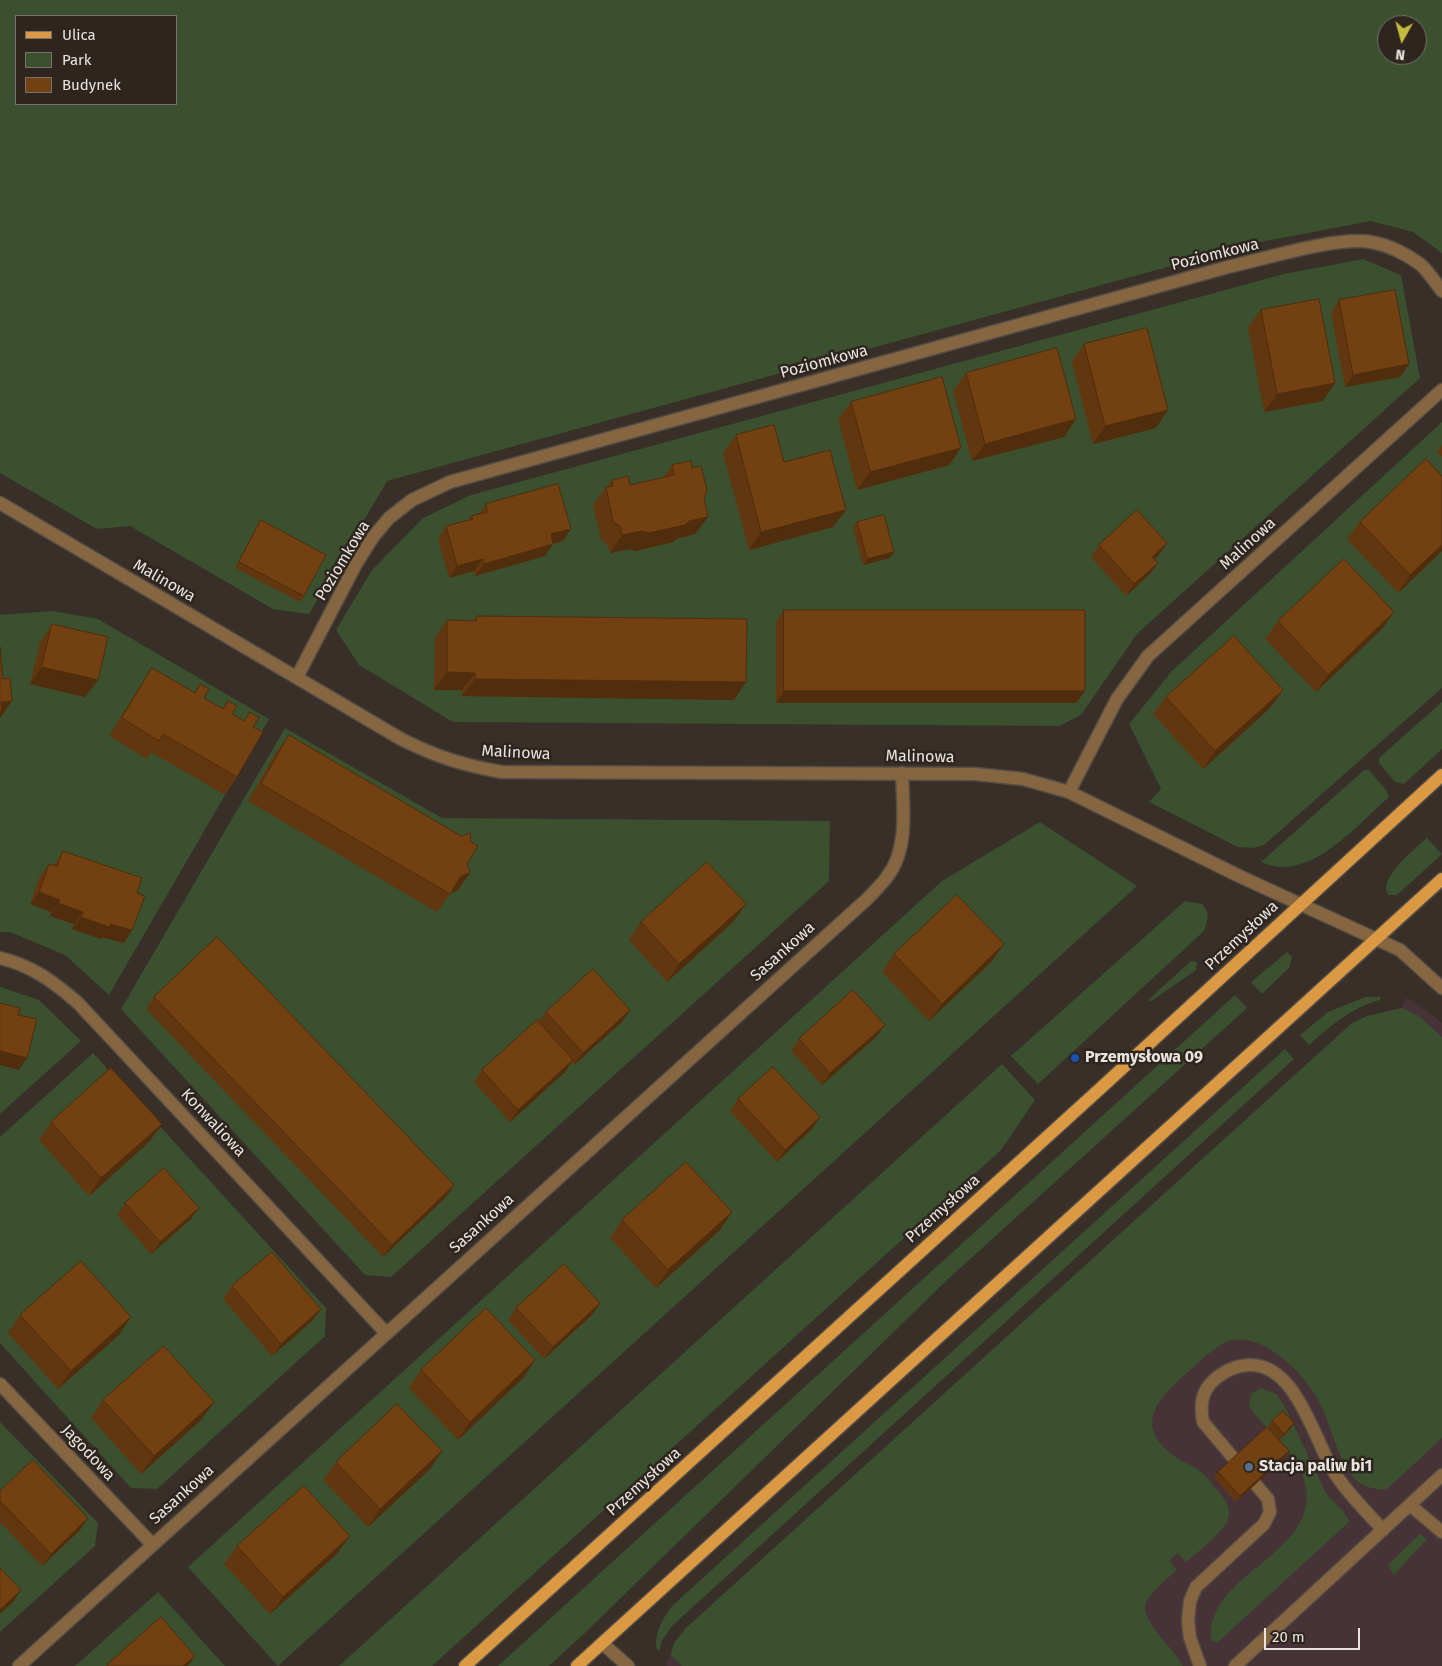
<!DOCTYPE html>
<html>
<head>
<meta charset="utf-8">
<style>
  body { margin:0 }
  #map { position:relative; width:1442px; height:1666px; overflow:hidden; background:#382f28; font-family:"Fira Sans",sans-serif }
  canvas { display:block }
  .legend { position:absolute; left:15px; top:15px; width:162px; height:90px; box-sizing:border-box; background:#2e251f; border:1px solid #79716c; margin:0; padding:6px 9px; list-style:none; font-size:15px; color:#eae4e0 }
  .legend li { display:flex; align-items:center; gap:10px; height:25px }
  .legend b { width:25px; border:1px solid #79716c }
  .north { position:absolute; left:1377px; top:15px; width:50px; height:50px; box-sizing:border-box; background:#2e251f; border:1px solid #79716c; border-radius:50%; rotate:187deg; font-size:14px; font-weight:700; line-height:20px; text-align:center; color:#eae4e0 }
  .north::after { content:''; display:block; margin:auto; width:18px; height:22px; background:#c5bc3d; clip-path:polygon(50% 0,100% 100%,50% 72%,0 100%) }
  .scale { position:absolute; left:1264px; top:1628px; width:96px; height:22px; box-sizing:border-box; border:2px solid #eae4e0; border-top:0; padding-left:6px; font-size:15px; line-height:18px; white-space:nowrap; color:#eae4e0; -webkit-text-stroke:4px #2e251f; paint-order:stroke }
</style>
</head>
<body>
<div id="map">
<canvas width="1442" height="1666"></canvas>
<ul class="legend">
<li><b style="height:6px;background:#db9943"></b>Ulica</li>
<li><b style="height:14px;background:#3a502e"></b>Park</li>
<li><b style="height:14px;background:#724011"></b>Budynek</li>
</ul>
<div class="north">N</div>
<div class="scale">20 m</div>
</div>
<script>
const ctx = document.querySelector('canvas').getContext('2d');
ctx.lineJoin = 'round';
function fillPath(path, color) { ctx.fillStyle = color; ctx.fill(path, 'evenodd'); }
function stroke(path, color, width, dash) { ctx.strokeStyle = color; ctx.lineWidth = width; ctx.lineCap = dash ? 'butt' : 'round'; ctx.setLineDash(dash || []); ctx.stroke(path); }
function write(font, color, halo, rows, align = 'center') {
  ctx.font = font + ' "Fira Sans",sans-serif'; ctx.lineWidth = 5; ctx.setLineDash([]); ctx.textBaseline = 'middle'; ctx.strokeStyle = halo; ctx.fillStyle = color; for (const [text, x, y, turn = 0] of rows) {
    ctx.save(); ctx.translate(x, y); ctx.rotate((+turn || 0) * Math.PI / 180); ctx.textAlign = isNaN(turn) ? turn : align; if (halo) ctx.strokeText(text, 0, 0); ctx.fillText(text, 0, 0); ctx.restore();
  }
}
fillPath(new Path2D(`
  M1405,998L1414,1001L1442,1023V1666H666L674,1643L686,1628L1352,1023L1367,1016L1402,1008Z`), '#463237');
fillPath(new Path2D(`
  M0,0H1442V253L1413,232L1371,221L1255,243L387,481L309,614L273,609L130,526L97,529L0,473ZM16,16H176V104H16ZM1387,25H1417V55H1387Z
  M1363,259L1401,275L1420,378L1137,634L1081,715L1059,726L453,722L359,665L336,630L372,570L423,518L471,495L1284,274Z
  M1442,422V688L1264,845L1254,848L1238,847L1149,802L1161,789L1129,724L1172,671Z
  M52,611L98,619L269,719L109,995L65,955L10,932H0V615Z
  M1442,702V749L1404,784L1395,782L1379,763V758Z
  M285,728L442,818L830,821L829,881L391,1277L365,1275L121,1009Z
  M1364,770H1369L1386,790L1389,797C1358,824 1308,885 1261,862Z
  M1040,822L1137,886L278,1666L188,1567L942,881Z
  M1427,838L1442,854L1397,895H1388C1378,877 1415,849 1427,838Z
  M1185,901L1202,904C1210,913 1208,920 1204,931L1038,1084L1011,1056Z
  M1287,952L1292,957L1289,968L1262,994L1251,982Z
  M1191,961L1197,962L1196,970L1150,1002L1149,999Z
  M0,987L39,1000L81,1041L0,1114Z
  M1235,995L1247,1008L946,1281L588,1630L549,1666H498Z
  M1365,997H1381L1380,1000C1350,1008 1332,1025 1309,1045L1300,1035L1328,1012Z
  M1402,1008L1419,1016L1442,1037V1438L1386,1490C1377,1489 1364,1488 1357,1481C1338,1464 1331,1423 1318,1400C1303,1372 1257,1325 1222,1344C1206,1354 1193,1368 1179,1380C1155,1402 1138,1426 1169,1452C1178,1461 1192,1464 1201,1472C1208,1477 1213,1485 1219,1492C1225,1499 1232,1509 1228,1519C1224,1532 1198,1552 1186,1562L1178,1553L1169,1561L1177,1570C1167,1579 1154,1589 1147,1601C1136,1618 1175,1649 1183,1666H682L671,1656L674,1643L686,1628L1352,1023L1367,1016Z
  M1285,1049L1294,1059L672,1626L661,1642L660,1650H657C653,1635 663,1618 672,1606Z
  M93,1053L326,1308L325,1336L157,1489L131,1488L0,1343V1137Z
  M1002,1064L1035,1100L1001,1150L432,1666H339Z
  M1261,1388L1276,1394L1284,1405L1326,1493C1334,1504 1345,1509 1349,1522L1217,1643L1211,1640C1204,1569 1335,1553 1301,1471C1291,1446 1263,1429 1249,1406L1251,1394Z
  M0,1422L98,1523L95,1546L0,1632Z
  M1420,1534L1427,1539L1394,1575L1388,1565Z
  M158,1592L225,1666H75Z`), '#3a502e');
const minor = new Path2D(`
  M0,503L401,739C437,757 462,765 502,772L975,774L1023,779L1069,792L1239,876L1400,950L1442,988
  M297,677L356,564L373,537L389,518L412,500L450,482L1228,267C1264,259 1337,236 1371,242C1389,245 1406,254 1420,264C1428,271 1435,282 1442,291
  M1069,792L1117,699L1148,656L1442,390
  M0,958C31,965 54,982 78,1003L386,1333
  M0,1384L152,1544
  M1410,1505L1442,1532
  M602,1643L628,1666
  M19,1666L866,900C873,893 881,885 887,877C909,849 903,806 902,773
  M1200,1666L1190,1638L1188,1621L1190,1601L1196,1587L1264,1524L1270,1512L1268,1499L1203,1422C1200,1405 1201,1392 1214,1380C1224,1371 1234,1366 1248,1365C1296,1362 1314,1440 1334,1472C1347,1493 1366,1511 1383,1530
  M1235,1666L1442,1475`);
const major = new Path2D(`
  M465,1666L1103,1086L1442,775
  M577,1666L1442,879`);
stroke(minor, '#544c45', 15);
stroke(major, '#544c45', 15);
stroke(minor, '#866640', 12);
stroke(major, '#db9943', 12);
fillPath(new Path2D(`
  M1339,300L1409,364L1400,377L1345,387L1331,313Z
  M1261,310L1323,401L1264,412L1248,327Z
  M1084,344L1156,428L1093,444L1072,362Z
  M966,373L1064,437L972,461L953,391Z
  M851,402L949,465L857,490L838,419Z
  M736,435L784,462L833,527L749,550L723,453Z
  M1442,445V457L1437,452Z
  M672,465L692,468L704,498L708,517L695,534L676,539L673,542L635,551L630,549L610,553L607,544L601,540L593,505L606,487H607L612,480L630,485L664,477Z
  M1442,476V551L1398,593L1347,539L1360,522Z
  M486,504L563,541L553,544L545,556L475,576L474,571L449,578L438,539L446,526L468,521L471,516L479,514Z
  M261,520L304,596L300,602L235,568L257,526Z
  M857,522L890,558L863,565L853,528Z
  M1099,545L1159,555L1154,559L1158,563L1149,575L1126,596L1091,557Z
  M784,610L1085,691L1076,703H776V622Z
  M477,616L734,700L462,696V690H434L435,638L447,620L473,621Z
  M1278,621L1382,629L1316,692L1265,639Z
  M52,624L85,697L30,684L40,642Z
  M152,668L194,693L200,684L204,698L223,709L228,701L232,714L244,721L250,712L253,727L237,777L225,795L151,752L147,759L109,736L140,686Z
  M1283,690L1270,708L1203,769L1153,714L1166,697Z
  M289,735L467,864L470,873L457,891L451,893L437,912L248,801L276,753Z
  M63,851L137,893L132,930L124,943L102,937L101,939L72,929L74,924L50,916L51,912L30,904L40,876L49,864L54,865Z
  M641,922H733L667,982L629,940Z
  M1004,944L991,962L929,1021L882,972L894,954Z
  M154,997L454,1185L446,1197L383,1257L146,1009Z
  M630,1010L622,1022L574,1065L572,1062L565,1072L510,1122L474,1082L482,1070L538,1022L546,1012Z
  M876,1037L822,1085L791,1051L799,1039Z
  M738,1099L812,1129L777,1162L730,1111Z
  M51,1122L162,1124L149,1142L89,1196L39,1140Z
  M125,1203L199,1208L190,1220L151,1254L117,1215Z
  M622,1220L720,1230L656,1288L610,1238Z
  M232,1286L312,1321L272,1356L223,1299Z
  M600,1303L592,1315L544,1359L508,1320L516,1308Z
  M20,1315L119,1335L58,1389L8,1333Z
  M535,1360L523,1378L458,1440L409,1388L421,1370Z
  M103,1400L214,1402L201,1420L141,1474L91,1418Z
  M1272,1421L1294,1423L1290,1429L1279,1440L1268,1427Z
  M442,1451L430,1469L368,1527L323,1480L336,1462Z
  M1289,1451L1285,1457L1236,1502L1214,1478L1218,1472Z
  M0,1491L80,1530L42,1566L0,1522Z
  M237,1546L337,1554L270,1614L224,1564Z`), '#62370f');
fillPath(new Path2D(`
  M1409,364L1400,377L1345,387L1353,375Z
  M1335,383L1323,401L1264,412L1277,394Z
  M1168,410L1156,428L1093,444L1105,426Z
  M1076,419L1064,437L972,461L985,444Z
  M961,448L949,465L857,490L870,472Z
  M846,510L833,527L749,550L761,532Z
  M708,517L695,534L676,539L673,542L635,551L630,549L610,553L622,535Z
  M571,529L563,541L542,546L551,534Z
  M1167,543L1159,555L1144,569L1152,557Z
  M553,544L545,556L475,576L484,564Z
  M1442,545V551L1398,593L1410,575Z
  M894,552L890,558L863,565L867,559Z
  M483,559L474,571L449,578L457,566Z
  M1158,563L1149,575L1126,596L1134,584Z
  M1394,612L1382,629L1316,692L1328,675Z
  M42,667L98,680L85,697L30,684Z
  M447,672L475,673L462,690H434Z
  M475,679L746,682L734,700L462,696Z
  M1283,690L1270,708L1203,769L1215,751Z
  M784,691H1085L1076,703H776Z
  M12,701L0,718V704L1,702Z
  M470,873L457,891L449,893L461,876Z
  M39,892L60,900L51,912L30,904Z
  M58,903L83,912L74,924L50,916Z
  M746,904L733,922L667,982L679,964Z
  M81,917L110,924L132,930L124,943L102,937L101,939L72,929Z
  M1004,944L991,962L929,1021L942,1004Z
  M630,1010L622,1022L574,1065L583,1053Z
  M885,1025L876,1037L822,1085L830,1073Z
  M0,1051L27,1058L19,1070L0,1065Z
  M573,1060L565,1072L510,1122L518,1110Z
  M820,1117L812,1129L777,1162L785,1150Z
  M162,1124L149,1142L89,1196L101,1178Z
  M454,1185L446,1197L383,1257L392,1245Z
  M199,1208L190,1220L151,1254L160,1242Z
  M732,1212L720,1230L656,1288L668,1270Z
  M600,1303L592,1315L544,1359L553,1347Z
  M321,1309L312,1321L272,1356L281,1344Z
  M131,1317L119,1335L58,1389L71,1371Z
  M535,1360L523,1378L458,1440L470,1422Z
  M214,1402L201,1420L141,1474L154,1456Z
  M1294,1423L1290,1429L1279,1440L1284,1434Z
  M442,1451L430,1469L368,1527L380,1509Z
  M1289,1451L1285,1457L1236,1502L1240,1496Z
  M88,1518L80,1530L42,1566L51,1554Z
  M350,1536L337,1554L270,1614L283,1597Z
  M21,1590L13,1602L0,1614V1610Z
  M195,1656L188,1666H183Z`), '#502d0c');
const building = new Path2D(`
  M1395,290L1409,364L1353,375L1339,300Z
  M1319,299L1335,383L1277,394L1261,310Z
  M1147,328L1168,410L1105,426L1084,344Z
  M1057,348L1076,419L985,444L966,373Z
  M942,377L961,448L870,472L851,402Z
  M774,425L784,462L830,450L846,510L761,532L736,435Z
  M1426,459L1442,476V545L1410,575L1360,522Z
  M691,461L692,468L701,466L707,490L704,498L708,517L689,521L685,525L648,533L642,531L622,535L620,526L613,522L606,487L613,486L612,480L628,476L630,485L674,475L672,465Z
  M558,484L571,529L551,534L553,544L484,564L483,559L457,566L446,526L473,519L471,516L487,512L486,504Z
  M1137,510L1167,543L1152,557L1158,563L1134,584L1099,545Z
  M884,515L894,552L867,559L857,522Z
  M261,520L326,555L304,596L239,562Z
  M1344,559L1394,612L1328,675L1278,621Z
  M784,610H1085V691H784Z
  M477,616L747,619L746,682L475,679V673L447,672V620L476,621Z
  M52,624L108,637L98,680L42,667Z
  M1234,636L1283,690L1215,751L1166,697Z
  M0,647L3,679L10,678L12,701L1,702L2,711H0Z
  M152,668L195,693L200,684L209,689L204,698L223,709L228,701L237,706L232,714L244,721L250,712L259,718L253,727L263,732L237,777L163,734L159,741L122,718Z
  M289,735L461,836L470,833L471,842L478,846L467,864L470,873L461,876L450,894L261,784Z
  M63,851L142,878L137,893L145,896L132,930L110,924L109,927L81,917L83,912L58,903L60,900L39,892L49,864L57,866Z
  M707,862L746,904L679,964L641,922Z
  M957,895L1004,944L942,1004L894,954Z
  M217,937L454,1185L392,1245L154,997Z
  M593,969L630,1010L583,1053L546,1012Z
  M853,990L885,1025L830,1073L799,1039Z
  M0,1003L20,1008L18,1015L37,1019L27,1058L0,1051Z
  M537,1020L573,1060L518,1110L482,1070Z
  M773,1067L820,1117L785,1150L738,1099Z
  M111,1068L162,1124L101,1178L51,1122Z
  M686,1162L732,1212L668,1270L622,1220Z
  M164,1168L199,1208L160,1242L125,1203Z
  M272,1252L321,1309L281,1344L232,1286Z
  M81,1261L131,1317L71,1371L20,1315Z
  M564,1264L600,1303L553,1347L516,1308Z
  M486,1308L535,1360L470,1422L421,1370Z
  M164,1346L214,1402L154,1456L103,1400Z
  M397,1404L442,1451L380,1509L336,1462Z
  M1283,1411L1294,1423L1284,1434L1272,1421Z
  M1267,1427L1289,1451L1240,1496L1218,1472Z
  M33,1460L88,1518L51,1554L0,1501V1491Z
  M304,1486L350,1536L283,1597L237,1546Z
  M0,1568L21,1590L0,1610Z
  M161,1617L195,1656L183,1666H108L107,1665Z`);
fillPath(building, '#724011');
stroke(building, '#502d0c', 1);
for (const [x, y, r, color] of [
  [1075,1058,5,"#1a4fb4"],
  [1249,1467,5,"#5c6f8a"]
]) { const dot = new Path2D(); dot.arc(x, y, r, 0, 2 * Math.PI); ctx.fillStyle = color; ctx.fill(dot); stroke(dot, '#2e251f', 2); }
write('16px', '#eae4e0', '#2e251f', [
  ["Poziomkowa",1215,255,-14],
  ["Poziomkowa",824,362,-15],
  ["Malinowa",1248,544,-42],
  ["Poziomkowa",343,561,-59],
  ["Malinowa",164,581,30],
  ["Malinowa",516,753,3],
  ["Malinowa",920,757,1],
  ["Przemysłowa",1242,936,-43],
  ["Sasankowa",783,952,-42],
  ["Konwaliowa",213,1123,47],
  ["Przemysłowa",943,1209,-42],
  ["Sasankowa",482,1224,-42],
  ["Jagodowa",88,1453,47],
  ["Przemysłowa",644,1482,-42],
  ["Sasankowa",182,1495,-42]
]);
write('bold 16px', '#eae4e0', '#2e251f', [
  ["Przemysłowa 09",1085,1058],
  ["Stacja paliw bi1",1259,1467]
], 'left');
</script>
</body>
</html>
